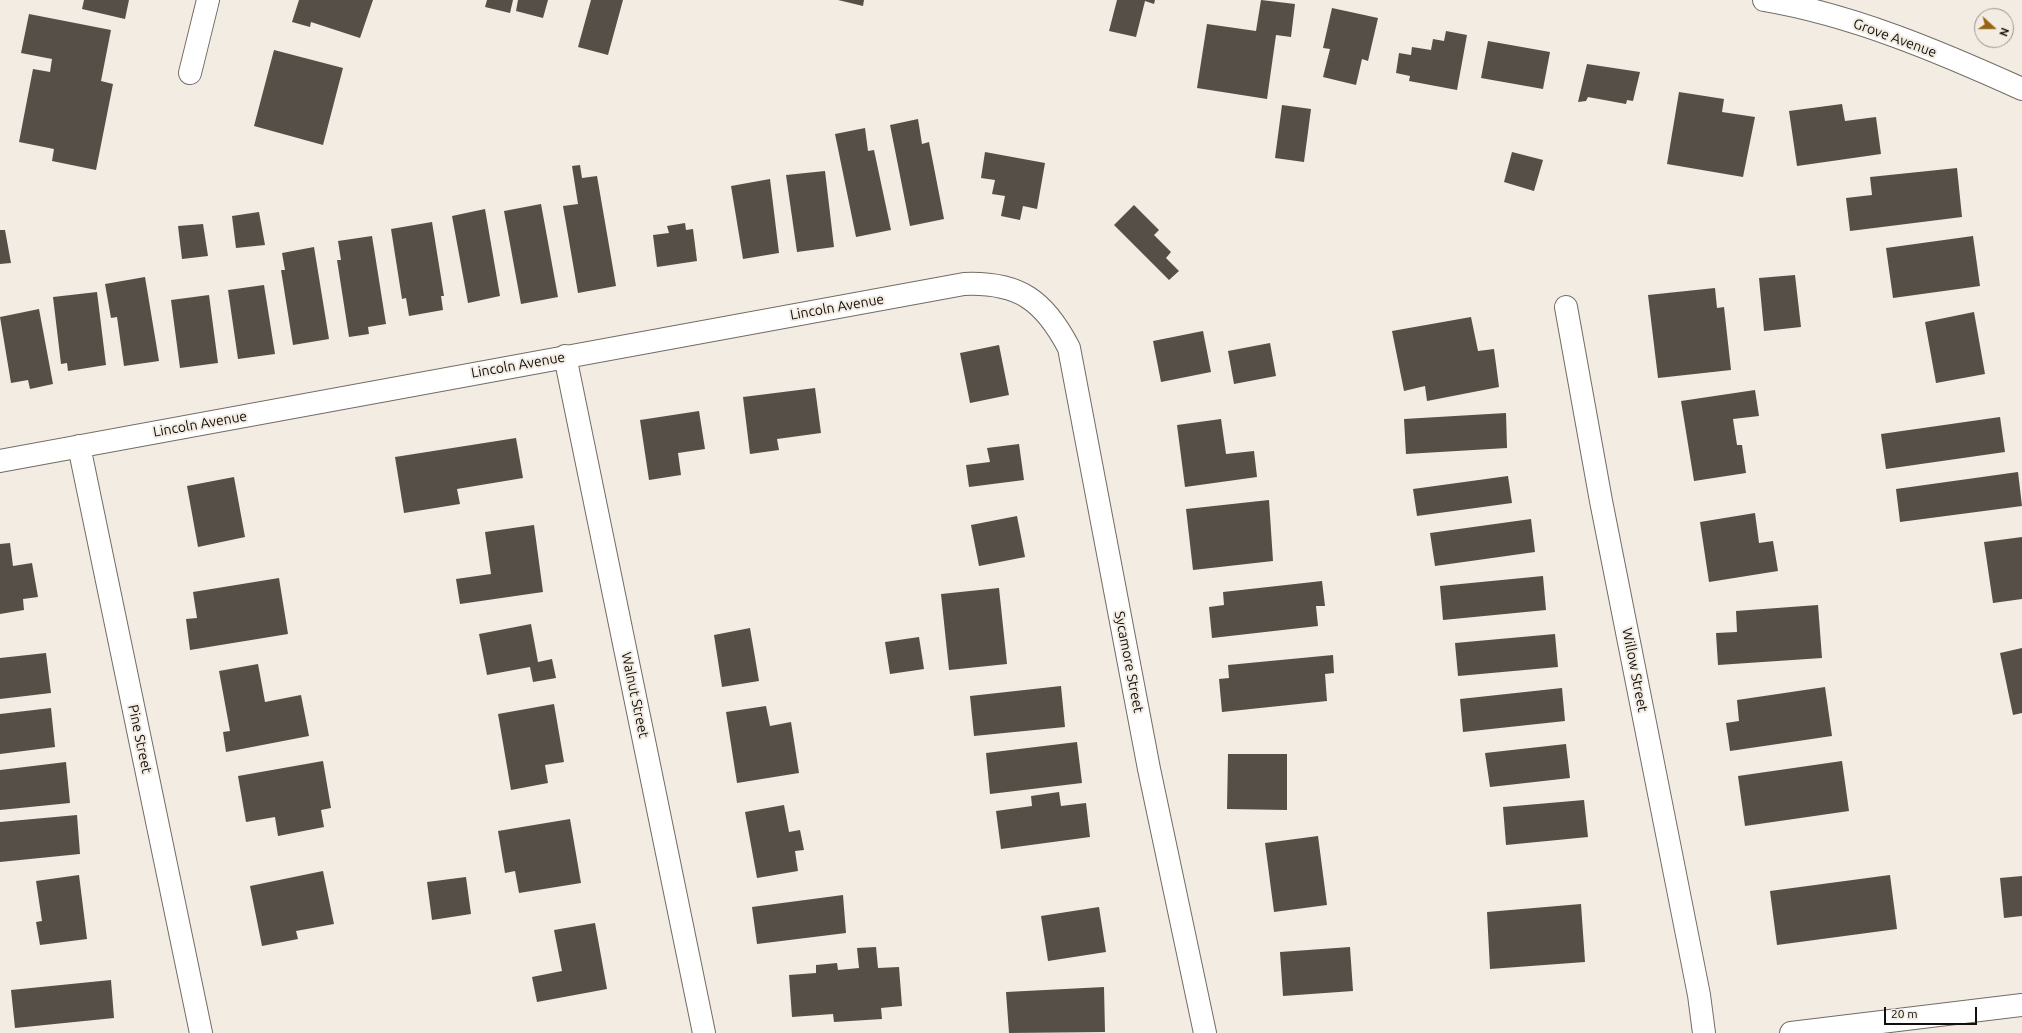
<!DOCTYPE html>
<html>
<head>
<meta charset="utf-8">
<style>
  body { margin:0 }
  #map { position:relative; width:2022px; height:1033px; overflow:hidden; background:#f3ece2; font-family:Ubuntu,sans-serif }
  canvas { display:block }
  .north { position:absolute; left:1974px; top:8px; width:40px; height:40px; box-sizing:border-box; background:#f3ece2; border:1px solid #99948c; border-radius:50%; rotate:111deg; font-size:11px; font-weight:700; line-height:16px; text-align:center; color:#120f0c }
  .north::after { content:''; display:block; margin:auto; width:14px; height:18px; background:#956515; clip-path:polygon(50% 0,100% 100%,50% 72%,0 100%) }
  .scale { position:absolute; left:1884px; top:1007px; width:93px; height:18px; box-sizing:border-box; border:2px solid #120f0c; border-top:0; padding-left:5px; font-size:12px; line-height:14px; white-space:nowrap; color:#120f0c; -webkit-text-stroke:3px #f3ece2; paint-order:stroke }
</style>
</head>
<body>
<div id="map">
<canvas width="2022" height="1033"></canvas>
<div class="north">N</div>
<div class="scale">20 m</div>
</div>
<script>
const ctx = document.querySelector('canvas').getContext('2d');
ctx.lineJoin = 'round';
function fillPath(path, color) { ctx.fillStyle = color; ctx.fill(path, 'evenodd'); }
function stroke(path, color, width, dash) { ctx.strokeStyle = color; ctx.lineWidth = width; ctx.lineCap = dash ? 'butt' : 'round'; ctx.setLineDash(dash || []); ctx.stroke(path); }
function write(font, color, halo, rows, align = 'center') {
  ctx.font = font + ' Ubuntu,sans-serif'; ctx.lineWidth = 4; ctx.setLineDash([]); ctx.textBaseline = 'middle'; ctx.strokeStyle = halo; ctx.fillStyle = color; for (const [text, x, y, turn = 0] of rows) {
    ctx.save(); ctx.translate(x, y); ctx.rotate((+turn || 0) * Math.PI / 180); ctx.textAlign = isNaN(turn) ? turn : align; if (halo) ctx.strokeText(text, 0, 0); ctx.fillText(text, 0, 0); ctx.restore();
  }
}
fillPath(new Path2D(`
  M84,0H129L125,19L82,9Z
  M299,0H373L360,38L311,22L310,27L292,22Z
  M487,0H513L510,13L485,7Z
  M518,0H548L543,18L516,11Z
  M591,0H623L608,55L578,47Z
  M838,0H864L863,6Z
  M1117,0H1155L1154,4L1145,1L1136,37L1109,31Z
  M1261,0L1295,4L1291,37L1276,35L1267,99L1197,88L1207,24L1256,31Z
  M1332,8L1378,18L1368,61L1362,59L1356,85L1323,77L1330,49L1323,48Z
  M29,14L111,30L101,81L113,84L96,170L52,161L54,149L19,142L33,69L50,72L52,59L21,53Z
  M1446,31L1467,35L1457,90L1409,81L1410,76L1396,73L1399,53L1411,55L1412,47L1431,50L1433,39L1444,41Z
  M1488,41L1550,52L1543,89L1481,78Z
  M274,50L343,68L323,145L254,126Z
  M1587,64L1640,72L1633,101L1627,100L1626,104L1588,97L1586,101L1578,102Z
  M1679,92L1724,99L1722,112L1755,117L1743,177L1667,164Z
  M1842,104L1845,121L1876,117L1881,154L1797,166L1789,111Z
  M1282,105L1311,109L1304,162L1275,158Z
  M918,119L922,144L929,142L944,219L910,226L890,125Z
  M865,128L868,151L874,150L891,230L856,237L835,134Z
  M985,152L1045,163L1037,209L1023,206L1020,220L1001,216L1005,196L992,194L995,180L981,178Z
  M1512,152L1543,160L1534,191L1504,182Z
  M580,165L582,178L597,176L616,286L578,293L563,206L578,204L572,166Z
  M1957,168L1962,217L1850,231L1846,198L1872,195L1870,177Z
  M825,171L834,247L797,252L786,175Z
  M770,179L779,253L743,259L731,186Z
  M541,204L558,297L521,304L504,211Z
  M1134,205L1159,230L1154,235L1171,252L1166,258L1179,271L1169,280L1114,225Z
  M485,209L500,296L468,303L452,216Z
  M259,212L265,245L236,248L232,216Z
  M432,222L444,296H441L443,310L409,316L406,298L402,299L391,229Z
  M685,223L686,230L693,229L697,261L657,267L653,235L669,233L667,226Z
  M203,224L208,256L182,259L178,226Z
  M0,230H5L11,263L0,264Z
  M372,236L386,324L368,327L369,334L349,337L337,260H341L338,241Z
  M1973,236L1980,286L1893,298L1886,248Z
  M314,247L329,339L293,345L281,270H285L282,253Z
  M1795,275L1801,327L1764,331L1759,278Z
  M145,277L159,361L124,366L117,317L111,318L105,284Z
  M264,285L275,354L238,359L228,290Z
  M1715,288L1717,308L1724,307L1731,370L1658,378L1648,295Z
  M97,292L106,365L68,371L67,363L61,364L53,297Z
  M209,295L218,363L180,368L171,300Z
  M39,309L53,384L30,389L28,380L11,383L0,317Z
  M1974,312L1985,374L1936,383L1925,322Z
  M1471,317L1478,351L1494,349L1499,387L1427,401L1425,386L1404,391L1392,331Z
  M1203,331L1211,372L1161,382L1153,341Z
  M1270,343L1276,376L1234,384L1228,351Z
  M999,345L1009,395L970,403L960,353Z
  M815,388L821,433L777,439L779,450L750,454L743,397Z
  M1755,390L1759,416L1733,419L1737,445H1742L1746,473L1694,481L1681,401Z
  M699,411L705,449L678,453L681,475L649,480L640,420Z
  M1506,413L1507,448L1406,454L1404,419Z
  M2000,417L2005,452L1886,469L1881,434Z
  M1221,419L1226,454L1254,451L1257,477L1185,487L1177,425Z
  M516,438L523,478L457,489L460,504L404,513L395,457Z
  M1019,444L1024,480L969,487L966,465L990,462L987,448Z
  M2018,472L2022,506L1900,522L1896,489Z
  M1508,476L1512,503L1417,516L1413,489Z
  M234,477L245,537L198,547L187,486Z
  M1269,500L1273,561L1193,570L1186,509Z
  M1755,513L1759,543L1773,541L1778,571L1709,582L1700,522Z
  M1017,516L1025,557L979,566L971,525Z
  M1531,519L1535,552L1435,566L1430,533Z
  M534,525L543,592L460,604L456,579L491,574L485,532Z
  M2022,537V599L1993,603L1984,542Z
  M10,543L13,566L32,563L38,597L23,599L24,610L0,614V544Z
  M1543,576L1546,610L1443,620L1440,586Z
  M279,578L288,634L190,650L186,619L197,618L193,592Z
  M1322,581L1325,606H1316L1318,626L1212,638L1209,607L1224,605L1223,592Z
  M999,588L1007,664L949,670L941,594Z
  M1818,605L1822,658L1718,665L1716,633L1737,632L1736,611Z
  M531,624L538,662L552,659L556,678L533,682L530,667L487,675L479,634Z
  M750,628L759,681L722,687L714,635Z
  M1555,634L1558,667L1458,676L1455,643Z
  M919,637L924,669L890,674L885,642Z
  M2022,648V713L2013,715L2000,653Z
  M46,653L51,693L0,699V658Z
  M1333,655L1334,673L1325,674L1327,701L1222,712L1219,679L1229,678L1228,665Z
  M258,664L265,702L301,695L309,736L226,752L223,732L230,731L219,671Z
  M1061,686L1065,727L974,736L970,696Z
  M1825,687L1832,736L1730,751L1726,723L1739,721L1737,700Z
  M1562,688L1565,721L1463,732L1460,699Z
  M554,704L564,762L545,765L548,783L511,790L498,714Z
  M766,706L770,726L791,722L799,773L737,783L726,712Z
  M51,708L55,747L0,754V714Z
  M1077,742L1082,783L990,794L986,753Z
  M1566,744L1570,778L1490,787L1485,753Z
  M1228,754H1287V810L1227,809Z
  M323,761L331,808L321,810L324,827L278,836L275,817L246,822L238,776Z
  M1842,761L1849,811L1745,826L1738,776Z
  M66,762L70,803L0,810V770Z
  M1059,792L1061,806L1086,803L1090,837L1001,849L996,811L1032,806L1031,796Z
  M1584,800L1588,837L1506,845L1503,807Z
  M784,805L789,832L800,830L804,850L795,851L798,871L757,878L745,812Z
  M77,815L80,854L0,862V822Z
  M570,819L581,883L519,893L515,871L505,873L498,831Z
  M1318,836L1327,905L1274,912L1265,843Z
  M323,871L334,924L296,931L298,939L262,946L250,886Z
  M79,875L87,939L40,945L36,922L42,921L36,881Z
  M1890,875L1897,929L1777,945L1770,891Z
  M2022,876V916L2004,918L2000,878Z
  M466,877L471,914L432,920L427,882Z
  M843,895L846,933L757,944L752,907Z
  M1581,904L1585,962L1490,969L1487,912Z
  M1099,907L1106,952L1048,961L1041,916Z
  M595,923L607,989L537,1002L532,977L562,971L554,930Z
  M876,947L878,968L899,967L902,1006L881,1008L882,1019L834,1022L833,1014L792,1017L789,975L816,973V965L837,963L838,970L859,968L857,948Z
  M1350,947L1353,991L1283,996L1280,952Z
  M111,980L114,1018L15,1028L11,990Z
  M1104,987L1105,1032L1009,1033L1006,992Z`), '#554f48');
const minor = new Path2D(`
  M1764,0C1853,15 1940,52 2022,89
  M190,73L208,0
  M1566,307L1601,501L1699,995L1704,1033
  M565,356L704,1033
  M79,446L201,1033
  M0,461L964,284C1019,282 1044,300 1069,348L1149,769L1205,1033
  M1791,1033L2022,1005`);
stroke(minor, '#726c64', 24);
stroke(minor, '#fff', 22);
write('14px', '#120f0c', '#f3ece2', [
  ["Grove Avenue",1895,38,20],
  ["Lincoln Avenue",837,307,-10],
  ["Lincoln Avenue",518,365,-10],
  ["Lincoln Avenue",200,424,-10],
  ["Sycamore Street",1129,662,79],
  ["Willow Street",1635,670,79],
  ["Walnut Street",635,695,78],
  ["Pine Street",140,739,78]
]);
</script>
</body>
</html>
